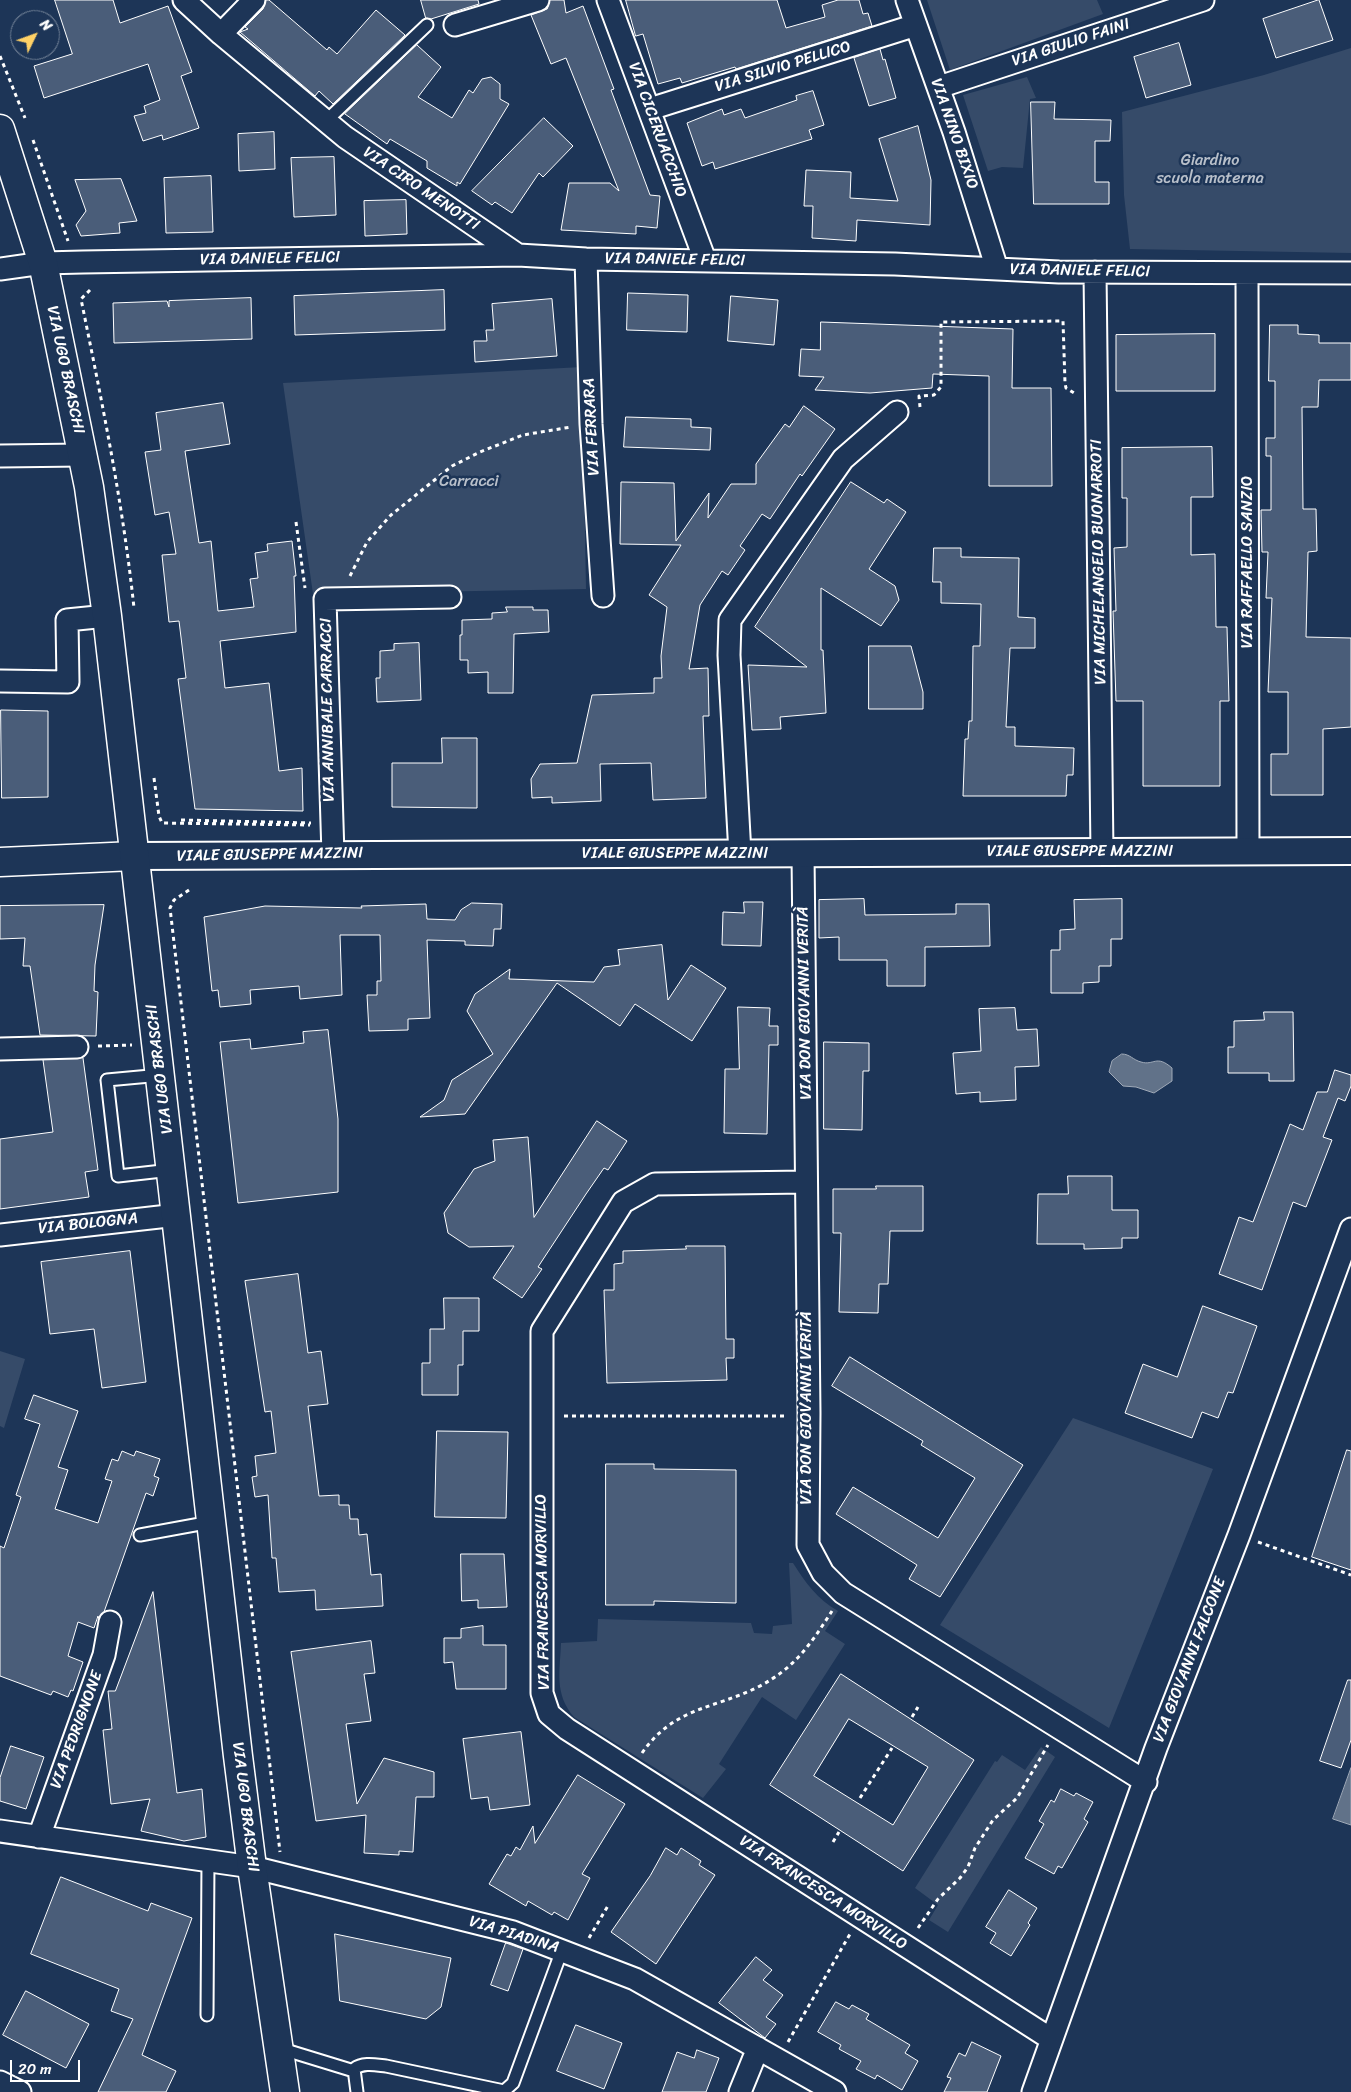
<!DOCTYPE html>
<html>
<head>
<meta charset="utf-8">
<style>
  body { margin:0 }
  #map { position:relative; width:1351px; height:2092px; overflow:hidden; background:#1d3557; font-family:Sriracha,sans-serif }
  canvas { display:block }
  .north { position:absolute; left:10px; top:10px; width:50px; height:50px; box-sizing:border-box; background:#1d3557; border:1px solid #77869a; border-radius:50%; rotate:48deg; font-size:14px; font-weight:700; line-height:20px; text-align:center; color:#fff }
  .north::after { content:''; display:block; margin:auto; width:18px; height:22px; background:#ffd166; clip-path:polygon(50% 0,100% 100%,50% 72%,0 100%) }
  .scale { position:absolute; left:10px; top:2060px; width:70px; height:22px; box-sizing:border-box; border:2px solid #fff; border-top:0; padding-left:6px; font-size:15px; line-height:18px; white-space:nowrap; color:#fff; -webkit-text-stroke:4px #1d3557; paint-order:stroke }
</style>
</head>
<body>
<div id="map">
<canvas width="1351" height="2092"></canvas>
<div class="north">N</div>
<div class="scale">20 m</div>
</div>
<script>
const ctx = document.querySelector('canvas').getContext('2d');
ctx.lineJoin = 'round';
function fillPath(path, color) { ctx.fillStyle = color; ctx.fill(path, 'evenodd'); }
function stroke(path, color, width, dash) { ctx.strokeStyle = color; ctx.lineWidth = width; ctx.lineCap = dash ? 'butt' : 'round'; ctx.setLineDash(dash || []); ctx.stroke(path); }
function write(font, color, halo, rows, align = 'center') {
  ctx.font = font + ' Sriracha,sans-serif'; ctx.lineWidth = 5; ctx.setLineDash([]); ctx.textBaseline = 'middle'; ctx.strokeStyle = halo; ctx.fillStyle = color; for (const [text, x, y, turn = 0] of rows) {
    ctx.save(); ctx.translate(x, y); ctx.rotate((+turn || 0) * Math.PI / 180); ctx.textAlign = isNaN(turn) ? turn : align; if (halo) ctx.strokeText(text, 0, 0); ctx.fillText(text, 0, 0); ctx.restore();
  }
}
fillPath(new Path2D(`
  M927,0H1097L1103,14L950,70Z
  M1351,48V253L1130,249L1124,195L1122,112L1264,75Z
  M1027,77L1036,98L1030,99L1023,168L1002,167L988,171L963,95Z
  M582,367L586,589L313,594L283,383Z
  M0,1351L25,1359L4,1428L0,1426Z
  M1073,1418L1213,1469L1109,1728L940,1625Z
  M789,1563H793C805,1582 818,1600 838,1611L825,1631L845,1644L796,1720L762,1697L719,1764L726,1769L703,1798L574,1717C554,1694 560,1671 561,1643L597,1641L598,1619L751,1623L754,1633L772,1634L773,1626L792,1624Z
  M1041,1747L1055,1757L948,1932L929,1920L938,1905L915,1888L995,1761L997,1762L1002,1755L1025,1770Z`), '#364b69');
const water = new Path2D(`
  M1122,1054C1130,1054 1133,1060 1141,1062C1154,1066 1156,1054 1172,1068V1081L1154,1093L1136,1087L1123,1086L1109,1072L1112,1061Z
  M1351,1768V1825L1333,1819Z`);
fillPath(water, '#617289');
stroke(water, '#a0aab8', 1);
const building = new Path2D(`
  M55,0H113L120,23L168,6L192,72L181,76L199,128L163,140L162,135L143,141L134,116L146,113L144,106L160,100L148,64L44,98L34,66L72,54Z
  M266,0H269L327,50L329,47L337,54L376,10L405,35L333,104L319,91L315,96L240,32L248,29L245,27L263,9Z
  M421,0H478L479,4L431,19L426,18Z
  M550,0H564L566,13L583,6L614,89L611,90L650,195L660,196L657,228L636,226V234L561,230L569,183H610L619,191L566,58L551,64L531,15L547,9Z
  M626,0H777L786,28L825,17L822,5L838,0H859L863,14L868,13L872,26L736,69L735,67L682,83L680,78L658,84L643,34L636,36Z
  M1319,0L1333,40L1276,58L1263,19Z
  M1179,43L1191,85L1146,98L1134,57Z
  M417,45L441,67L418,97L452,118L469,90L473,93L482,79L491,77L500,84V99L509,104L460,184L457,182V186L427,168V161L390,139L387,144L345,114Z
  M880,49L883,60L885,59L896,98L869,106L854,58Z
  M813,91L824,125L809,130L812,139L715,169L713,162L702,166L687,123L722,109L724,115L741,109L745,118L797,100L796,96Z
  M1031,102H1055L1054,119L1111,120L1110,141H1095V182H1109V204H1034Z
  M544,118L573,146L543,177L539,173L512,213L495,202L492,205L472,191Z
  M918,126L931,180L930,225L857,220L856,241L812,238L813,206H804L806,170L851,172L850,198L898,201L879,139Z
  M274,132L275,169L239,171L238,134Z
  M334,157L336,215L294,217L291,158Z
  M211,176L213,232L166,233L164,178Z
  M121,179L137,221L119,223L120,233L81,236L76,225L86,211L75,180Z
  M406,200L407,234L365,236L364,201Z
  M444,290L445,330L295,335L294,296Z
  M628,293L688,295L687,332L627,330Z
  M731,296L778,300L774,345L728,341Z
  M251,298L252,339L114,343L113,303L167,301L169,307V301Z
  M552,299L557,356L475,362L474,341H487L486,330H494L492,304Z
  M821,322L1013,329L1012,388H1051L1052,486H989V376L933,374L932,388L870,393L815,390L824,377L799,376L801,349L820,350Z
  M1270,325H1298V334L1319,335V343H1351V380H1319L1318,407H1302L1303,509H1316L1317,551L1308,552L1306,637L1351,638V727L1323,729V795H1271V754H1288V692H1268L1272,598H1266L1268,552H1262L1261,510H1271V456H1266V438H1275V381H1269Z
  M1215,334V391H1116V335Z
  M223,403L230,444L185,451L199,543L211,541L218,611L254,607L250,579L258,578L255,553L268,551L267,544L292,541L296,576H294L296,632L220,641L225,688L269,683L279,771L302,768L303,811L195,809L178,679L186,678L179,621L169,622L162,555L176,554L169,512L155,515L145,452L161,450L156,413Z
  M804,406L835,429L802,476L800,474L770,519L762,514L740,546L745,550L728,575L722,571L700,605L689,669L708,668L709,716H703L706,798L653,800L651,763L600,764L601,801L552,803V797L532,798L531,779L540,764L577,763L592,695L654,693V678H662L661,656L667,607L649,595L681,545L620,544L621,482L674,483L676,541L709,493L708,518L731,484H756V464L785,424L789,427Z
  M626,417L691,419V427L711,428L710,450L624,447Z
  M1212,447L1213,497H1191V555L1215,554L1216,627H1227L1229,701H1220V786H1143V701H1116L1113,611H1116L1114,548L1127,547V498H1122V448Z
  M851,482L884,503L887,499L906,512L869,569L895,586L899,600L881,626L821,588V650H823L826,713L780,717L781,729L752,730L748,665L807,667L755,627Z
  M934,548H961V557L1019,558L1018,617L1035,618V648H1010L1006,727H1015V746L1074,748L1073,775H1067L1066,796H963L965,739H968L969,721H972L973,646H980L981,604L941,603V582H933Z
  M506,607H533V610H548L549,632L514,634L513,693H488V672L468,673V660H460V635H462V620L492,619V613L507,612Z
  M419,643L421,700L377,702L376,678H380V651L394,650V644Z
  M869,646H911L923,692V709H869Z
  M1,710L48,711V797L2,798Z
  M442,738H477V808L392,807V763H442Z
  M864,899L865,915L956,914V904H989L990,946L925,947V986H887V960H839V937L819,938V900Z
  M1122,899V939H1111V966H1099V982L1083,983V993H1051V950H1060V930L1075,929L1074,900Z
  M744,902H763L761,946L722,945L723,912L744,913Z
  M472,903L502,904L501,929H494L493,946L465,945V941L427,940L430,1018L408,1019V1030L369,1031L367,995H377V981H381L380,935H340L342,995L300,999L299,986L250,990L251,1004L220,1007L218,990L212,991L204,917L265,906L362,908L361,906L426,904L427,919L455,920L461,910Z
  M104,905L95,965L94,991L98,992L96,1036L40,1035L30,966H23L25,938L0,939V906Z
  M662,945L668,1000L691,965L726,988L692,1041L635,1004L620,1026L557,983L465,1114L420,1117L444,1100L452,1080L493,1054L467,1011L475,994L510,969L509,979L594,982L604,967L620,965L618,950Z
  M738,1007L770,1008L769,1026H778V1045H769L767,1134L724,1133L725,1069H739Z
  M1015,1008L1017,1030L1037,1029L1039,1066L1015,1067L1016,1100L980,1102V1092L956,1094L953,1053L981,1051L979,1009Z
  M1264,1012H1293L1294,1081H1269V1073H1228V1047H1234V1021L1264,1020Z
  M328,1030L338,1119V1192L238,1203L220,1042L250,1039L251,1049L304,1043L303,1032Z
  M824,1042L869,1043V1071H863L862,1130L824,1129Z
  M83,1058L98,1170L85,1172L89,1197L0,1209V1139L53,1132L43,1060Z
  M1335,1070L1351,1075V1086L1345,1101L1338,1098L1323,1137L1332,1140L1306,1207L1293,1202L1262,1290L1219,1274L1239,1217L1253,1222L1290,1124L1303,1130L1317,1092H1327Z
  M597,1121L627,1141L608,1170L604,1168L586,1194L538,1267L542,1269L522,1298L493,1278L514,1246L469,1247L448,1233L444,1213L474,1169L495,1161L493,1140L528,1137L534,1217Z
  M1068,1176H1112V1210H1138V1238H1122V1248L1084,1249V1244H1037L1038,1194H1068Z
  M876,1186H923V1231H890L888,1284H879L878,1313L839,1312L841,1233H833V1189H876Z
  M686,1246H725L726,1339H734V1358H726L727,1380L607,1383L604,1290H614V1264L623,1263V1251L686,1249Z
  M130,1251L146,1382L102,1388L94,1329L50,1334L41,1262Z
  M298,1274L308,1353L321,1351L328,1404L308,1406L319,1496L339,1495V1505H349L350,1519H358L359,1535L367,1534L371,1575L381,1574L383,1606L316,1610L315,1590L279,1592L276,1558H272L268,1495L255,1497L252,1477L257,1476L255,1456L276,1453L271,1411L265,1412L245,1281Z
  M444,1298H479V1331H463V1365H458V1395H422V1363H430V1329H444Z
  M1203,1306L1257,1326L1233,1393L1228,1392L1218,1418L1202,1412L1192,1438L1125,1413L1143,1364L1177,1377Z
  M850,1357L1023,1465L940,1597L909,1579L917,1565L836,1514L853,1487L938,1538L975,1478L921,1445L923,1441L832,1386Z
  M34,1395L78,1411L58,1467L68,1470L55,1509L98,1523L112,1481L105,1479L112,1459L118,1461L122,1451L134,1456L136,1451L160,1459L154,1476L159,1478L153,1496L146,1493L104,1612L98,1618V1616L94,1628L78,1622L68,1656L83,1662L73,1691L71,1690L68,1697L53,1691L51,1695L0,1676V1546L4,1548L21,1497L16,1495L40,1424L25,1419Z
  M437,1431L508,1432L506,1518L435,1517Z
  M1347,1450L1351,1451V1570L1312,1557Z
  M606,1464H654V1469L736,1470V1603L654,1601V1605H606Z
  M461,1554H504L507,1607L478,1608V1600L462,1601Z
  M153,1592L177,1793L202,1789L206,1837L184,1841L141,1831L150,1799L111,1804L103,1730L112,1729L108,1691H115Z
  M483,1626V1645H506V1689H456L453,1662L444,1663V1638H461V1629Z
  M371,1641L375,1673L364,1674L371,1721L346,1724L357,1804L384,1758L434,1772V1797H416L413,1852L399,1851V1855L364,1853L366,1815L316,1821L291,1652Z
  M841,1674L974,1760L903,1871L770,1785ZM849,1719L928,1767L893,1825L814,1776Z
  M1348,1680H1351V1740L1341,1768L1320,1761Z
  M521,1732L530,1805L490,1810L488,1797L471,1799L463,1739Z
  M11,1746L44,1757L26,1809L0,1801V1778Z
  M578,1775L625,1804L582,1874L590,1878L568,1920L554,1912L552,1915L528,1901L526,1906L489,1884L507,1854L511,1856L516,1847L520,1850L533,1826L535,1843Z
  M1061,1789L1074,1796L1076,1793L1093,1802L1084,1819L1088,1822L1062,1868L1058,1866L1054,1874L1025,1858L1044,1824L1039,1821L1051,1800L1054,1802Z
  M666,1848L677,1855L681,1848L701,1861L699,1865L715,1875L656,1964L611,1932L650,1876Z
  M61,1877L148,1911L151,1903L192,1918L142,2055L176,2071L166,2092H98L133,2019L111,2011L119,1989L31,1954Z
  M1009,1890L1037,1908L1028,1923L1030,1925L1011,1956L990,1943L996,1933L986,1927Z
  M335,1934L451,1958L441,2007L426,2019L340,2001Z
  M506,1943L523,1949L508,1991L491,1985Z
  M756,1957L772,1970L763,1980L783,1995L766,2017L776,2024L765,2038L719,2003Z
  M26,1991L89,2024L66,2068L3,2035Z
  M836,2002L849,2009L852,2005L869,2014L866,2019L910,2045L905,2053L918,2061L902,2090L877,2075L875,2079L856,2069L861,2061L839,2049L841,2045L818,2032Z
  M576,2025L622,2043L604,2089L557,2071Z
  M972,2042L1001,2056L987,2092H944L951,2078L947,2077L959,2053L965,2056Z
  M697,2050L719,2058L706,2092H662L677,2052L694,2058Z`);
fillPath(building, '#4a5d79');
stroke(building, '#fff', 1);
const service = new Path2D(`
  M326,121L427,25
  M161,1075L107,1080L118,1176L171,1170
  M140,1535L211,1522
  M207,2015L208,1861
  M279,2048L354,2071
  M357,2092L354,2069C363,2062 376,2065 386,2066L504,2091L513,2083L562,1950`);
const minor = new Path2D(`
  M184,0L221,34L345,137L518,255
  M608,0L705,260
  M907,0L954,132L997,269
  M455,25L538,0
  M221,34L254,0
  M939,87L1203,0
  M650,109L916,25
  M586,259L591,424L603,596
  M0,269L43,263L83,262L518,255L586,259L895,264L1059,272L1351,273
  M1095,272L1102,852
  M1247,273L1248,852
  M0,456L82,455
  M0,681L68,682L67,620L107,616
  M740,854L729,655L730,620L843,459L897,412
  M803,854L809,1413L808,1545L823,1573L843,1593L1146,1782
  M333,855L325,599L450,597
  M0,1049L77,1047
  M806,1182L655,1184L623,1202L542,1331V1693L549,1714L567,1729L1051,2039
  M0,1235L177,1215
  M0,1831L252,1867L513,1932L635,1979L835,2092
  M39,1837L104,1655L110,1622
  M0,2082L20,2092
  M740,2092L758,2048
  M1033,2092L1156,1748L1239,1535L1351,1229`);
const tertiary = new Path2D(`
  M134,856L1351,851`);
const secondary = new Path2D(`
  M0,862L134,856`);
const primary = new Path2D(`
  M0,129L43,263L89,487L107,616L238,1756L252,1867L285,2092`);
stroke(service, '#fff', 15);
stroke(minor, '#fff', 25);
stroke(tertiary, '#fff', 30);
stroke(secondary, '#fff', 31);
stroke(primary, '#fff', 31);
stroke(new Path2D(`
  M0,56L25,118
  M33,140L68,241
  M90,290L81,299C102,402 123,504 134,608
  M920,407L919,396L934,395L941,387V322L1063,321L1065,383L1066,388L1074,393
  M296,522L305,588
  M350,576L367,542L391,515L452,466L480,452L523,435L571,427
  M154,778L159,816L162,823L310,825
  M181,820L311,823
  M189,890L174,900L170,908L280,1852
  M98,1046L132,1045
  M564,1416H784
  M1258,1542L1351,1575
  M912,1717L918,1707
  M642,1753C674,1707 714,1709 758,1687C795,1668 810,1645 832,1611
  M860,1798L892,1748
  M833,1842L839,1832
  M918,1928L938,1899L960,1878L968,1867L975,1848L993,1820L1017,1798L1048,1745
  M589,1938L609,1904
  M788,2042L850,1934`), '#fff', 3, [4, 4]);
stroke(service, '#1d3557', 11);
stroke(minor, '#1d3557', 21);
stroke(tertiary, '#1d3557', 26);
stroke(secondary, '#1d3557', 28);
stroke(primary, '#1d3557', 28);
write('16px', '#fff', '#1d3557', [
  ["VIA GIULIO FAINI",1071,43,-18],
  ["VIA SILVIO PELLICO",783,67,-17],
  ["VIA CICERUACCHIO",657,130,70],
  ["VIA NINO BIXIO",954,134,71],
  ["VIA CIRO MENOTTI",421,189,34],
  ["VIA DANIELE FELICI",270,259,-1],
  ["VIA DANIELE FELICI",675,260,1],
  ["VIA DANIELE FELICI",1080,271,1],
  ["VIA UGO BRASCHI",65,370,78],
  ["VIA FERRARA",592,427,-93],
  ["VIA MICHELANGELO BUONARROTI",1099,562,-91],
  ["VIA RAFFAELLO SANZIO",1248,562,-90],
  ["VIA ANNIBALE CARRACCI",328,710,-91],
  ["VIALE GIUSEPPE MAZZINI",1080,852],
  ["VIALE GIUSEPPE MAZZINI",675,854],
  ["VIALE GIUSEPPE MAZZINI",270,855,-1],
  ["VIA DON GIOVANNI VERITÀ",805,1003,-91],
  ["VIA UGO BRASCHI",160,1069,-97],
  ["VIA BOLOGNA",88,1224,-6],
  ["VIA DON GIOVANNI VERITÀ",807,1408,-90],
  ["VIA FRANCESCA MORVILLO",543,1592,-91],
  ["VIA GIOVANNI FALCONE",1190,1660,-69],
  ["VIA PEDRIGNONE",77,1730,-70],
  ["VIA UGO BRASCHI",245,1807,83],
  ["VIA FRANCESCA MORVILLO",823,1893,33],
  ["VIA PIADINA",514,1935,17]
]);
write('16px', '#b9c0ca', '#1d3557', [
  ["Giardino",1210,161],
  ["scuola materna",1210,179],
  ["Carracci",469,482]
]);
</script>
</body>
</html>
